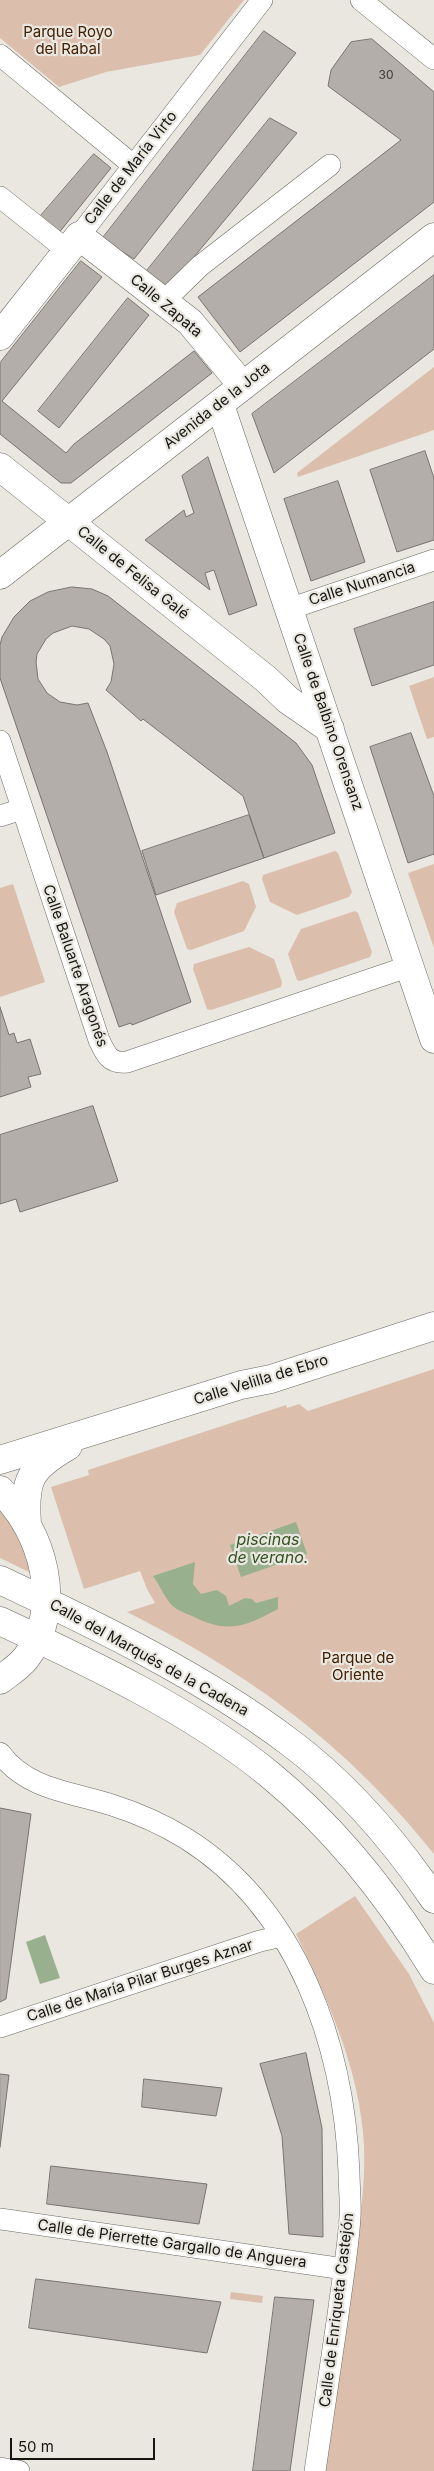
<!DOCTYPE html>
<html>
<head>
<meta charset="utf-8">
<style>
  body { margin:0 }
  #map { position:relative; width:434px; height:2471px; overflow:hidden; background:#e9e7e0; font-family:Inter,sans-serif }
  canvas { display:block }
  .scale { position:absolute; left:10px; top:2438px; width:145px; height:22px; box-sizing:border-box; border:2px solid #161513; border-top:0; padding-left:6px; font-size:15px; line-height:18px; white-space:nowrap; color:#161513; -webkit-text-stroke:4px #e9e7e0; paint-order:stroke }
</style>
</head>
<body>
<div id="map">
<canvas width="434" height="2471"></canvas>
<div class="scale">50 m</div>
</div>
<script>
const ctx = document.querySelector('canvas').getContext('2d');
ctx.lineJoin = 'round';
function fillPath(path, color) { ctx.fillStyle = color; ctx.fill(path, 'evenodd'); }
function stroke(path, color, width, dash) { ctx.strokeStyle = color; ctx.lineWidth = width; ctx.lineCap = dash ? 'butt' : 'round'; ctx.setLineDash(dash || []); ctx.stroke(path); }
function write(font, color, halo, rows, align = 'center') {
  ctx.font = font + ' Inter,sans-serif'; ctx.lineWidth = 4.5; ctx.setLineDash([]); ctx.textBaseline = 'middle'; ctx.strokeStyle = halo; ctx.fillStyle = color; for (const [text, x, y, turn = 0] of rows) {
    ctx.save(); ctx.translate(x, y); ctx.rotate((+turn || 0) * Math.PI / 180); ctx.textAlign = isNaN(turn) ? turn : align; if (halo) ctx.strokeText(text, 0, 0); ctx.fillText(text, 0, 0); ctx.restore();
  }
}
fillPath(new Path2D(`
  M0,0H244L200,55L106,72L59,87L0,38Z
  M434,367V430L298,477L297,473Z
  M434,677V737L427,739L409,686Z
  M335,851L338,853L352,892L349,897L297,915L270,902L262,879L263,875Z
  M434,864V948L408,873Z
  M243,881L249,884L256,907L244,931L191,950L187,949L174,912L177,903Z
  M13,884L45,982L0,997V888Z
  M355,911L358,913L372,952L370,957L300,981L297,980L288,954L301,929Z
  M249,947L274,959L282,982L281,987L211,1010L207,1009L193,969L194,964Z
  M434,1369V1854C346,1744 252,1675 127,1612L155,1603L147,1589L140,1571L84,1589L51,1487L89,1475L88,1470L286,1405L287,1408L299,1404L308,1411Z
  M0,1503L28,1553L29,1572L0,1558Z
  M355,1896L409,1974L434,2023V2471H326C335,2406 344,2341 352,2276C358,2233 366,2188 364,2145C360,2070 328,2000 296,1934Z
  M231,2292L263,2296L262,2303L230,2299Z`), '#dbbfac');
fillPath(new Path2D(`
  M296,1522L307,1554L241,1577L230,1545Z
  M195,1562L193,1584L201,1594L217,1590L226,1596L229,1606L245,1598L252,1599L256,1603L278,1597V1609C245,1627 227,1634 192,1616C184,1613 174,1609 169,1602C163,1594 159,1584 153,1576Z
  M45,1935L60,1978L40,1984L26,1942Z`), '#99b08e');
const building = new Path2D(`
  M264,31L296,53L134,259L102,239Z
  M372,39L434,92V202L240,352L198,297L401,140L328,86L331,70L351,42Z
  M270,118L297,133L169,287L145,273Z
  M94,154L111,168L58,234L38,219Z
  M81,261L102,277L2,401L66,453L74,444L194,351L212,373L71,483H61L0,434V363Z
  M434,275V349L274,473L252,414Z
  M128,298L149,315L59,428L38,411Z
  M425,451L434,478V540L397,552L370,470Z
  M208,457L257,605L229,615L214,570L205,573L210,590L145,540L184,510L186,517L194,513L182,476Z
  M338,481L365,562L311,581L284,499Z
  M72,587L92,589L108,596L296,743L312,765L335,833L264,858L243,796L143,719L141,721L106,690L111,682L114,664L110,646L104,639L89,629L72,626L53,633L46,639L37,654L36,662L38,679L47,693L60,702L77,705L88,703L107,752L191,1002L132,1025L131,1023L119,1027L0,678V645L2,637L14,617L30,601L48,592Z
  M434,602V665L372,686L354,629Z
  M411,733L434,796V854L408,863L370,747Z
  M249,815L264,858L156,895L142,851Z
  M0,1007L9,1035L14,1033L17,1043L30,1039L41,1074L28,1077L31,1087L0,1097Z
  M93,1106L118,1181L20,1212L16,1199L0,1204V1135Z
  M0,1808L31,1814L6,1999L0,2002Z
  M306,2053L322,2128L323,2237L289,2234L282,2136L260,2064Z
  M0,2074L9,2075L0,2147Z
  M144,2079L222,2088L216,2116L142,2107Z
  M51,2166L207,2184L199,2224L47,2204Z
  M36,2279L221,2302L207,2353L29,2328Z
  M275,2297L314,2300L290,2471H253Z`);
fillPath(building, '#b3aea9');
stroke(building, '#78746f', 1);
const street = new Path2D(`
  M361,0L434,59
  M0,55L134,166
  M0,197L68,251
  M79,236L262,0
  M164,301L200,266L330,165
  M289,609L434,560
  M0,741L99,1040C106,1055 110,1064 127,1062L410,966
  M0,816L22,809
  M0,1753C27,1790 72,1792 112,1805C137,1813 162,1824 185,1838C298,1908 344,2046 349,2172C349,2187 351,2202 350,2217C348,2250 342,2283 338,2315C330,2367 323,2419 315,2471
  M0,2027L260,1941L282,1936
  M0,2219L344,2269
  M0,2468L19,2471`);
const secondary = new Path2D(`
  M0,336L79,236L190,322L243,386
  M220,405L434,1039
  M0,467L266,679L288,700L330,729
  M0,575L434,237
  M0,1460L241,1385L271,1379L434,1326
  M0,1490C43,1530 65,1608 26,1658C19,1667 9,1673 0,1680
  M27,1524C24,1479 29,1469 68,1446`);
const primary = new Path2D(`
  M0,1580C96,1625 203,1677 288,1741C346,1784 394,1840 434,1899
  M0,1621C90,1663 192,1711 269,1774C336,1829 389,1896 434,1970`);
stroke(street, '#6a6963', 22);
stroke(secondary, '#6a6963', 29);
stroke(primary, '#6a6963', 29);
stroke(street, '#fff', 21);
stroke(secondary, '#fff', 28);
stroke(primary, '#fff', 28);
write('12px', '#3d3b38', null, [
  ["30",386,75]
]);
write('15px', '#432002', '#e9e7e0', [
  ["Parque Royo",68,32],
  ["del Rabal",68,49],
  ["Parque de",358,1658],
  ["Oriente",358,1675]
]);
write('15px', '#161513', '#e9e7e0', [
  ["Calle de María Virto",131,168,-52],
  ["Calle Zapata",166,306,40],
  ["Avenida de la Jota",217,406,-38],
  ["Calle de Felisa Galé",133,573,39],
  ["Calle Numancia",362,584,-18],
  ["Calle de Balbino Orensanz",328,722,71],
  ["Calle Baluarte Aragonés",75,966,71],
  ["Calle Velilla de Ebro",261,1380,-17],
  ["Calle del Marqués de la Cadena",149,1658,29],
  ["Calle de María Pilar Burges Aznar",140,1981,-18],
  ["Calle de Pierrette Gargallo de Anguera",172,2244,8],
  ["Calle de Enriqueta Castejón",337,2310,-83]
]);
write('italic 16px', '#335322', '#e9e7e0', [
  ["piscinas",268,1540],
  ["de verano.",268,1558]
]);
</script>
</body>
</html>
